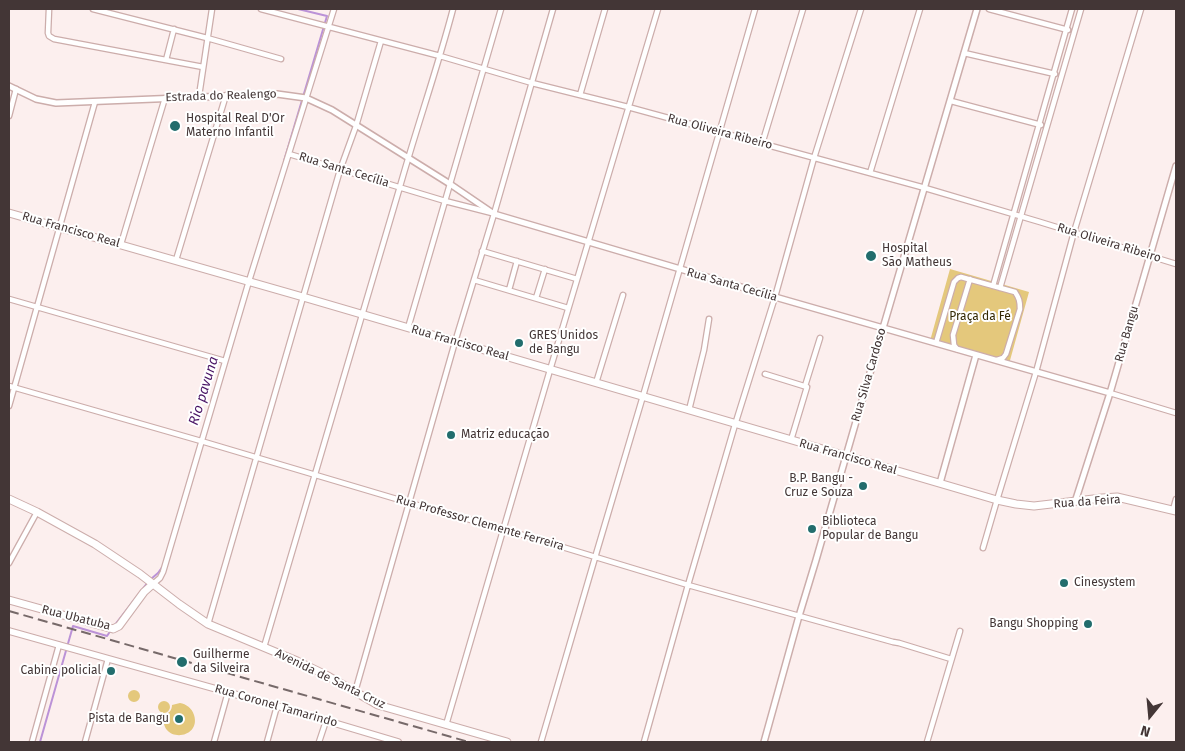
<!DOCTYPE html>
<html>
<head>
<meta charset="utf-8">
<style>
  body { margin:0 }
  #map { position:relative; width:1185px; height:751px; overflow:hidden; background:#fcefee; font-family:"Fira Sans",sans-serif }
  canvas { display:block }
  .frame { position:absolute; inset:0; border:10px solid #433636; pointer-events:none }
  .north { position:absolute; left:1125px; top:691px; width:50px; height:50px; -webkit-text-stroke:4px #fff; paint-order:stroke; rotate:197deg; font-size:14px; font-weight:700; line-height:20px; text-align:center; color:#433636 }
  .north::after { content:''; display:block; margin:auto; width:18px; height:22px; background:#433636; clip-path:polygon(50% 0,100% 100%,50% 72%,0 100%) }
</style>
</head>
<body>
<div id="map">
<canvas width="1185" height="751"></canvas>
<div class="frame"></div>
<div class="north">N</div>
</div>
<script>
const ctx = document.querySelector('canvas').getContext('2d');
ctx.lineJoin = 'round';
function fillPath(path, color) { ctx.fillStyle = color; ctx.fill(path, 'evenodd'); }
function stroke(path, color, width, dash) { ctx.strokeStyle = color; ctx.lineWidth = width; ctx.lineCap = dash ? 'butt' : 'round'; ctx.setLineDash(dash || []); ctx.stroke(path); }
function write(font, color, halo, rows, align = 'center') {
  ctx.font = font + ' "Fira Sans",sans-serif'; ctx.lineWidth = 4; ctx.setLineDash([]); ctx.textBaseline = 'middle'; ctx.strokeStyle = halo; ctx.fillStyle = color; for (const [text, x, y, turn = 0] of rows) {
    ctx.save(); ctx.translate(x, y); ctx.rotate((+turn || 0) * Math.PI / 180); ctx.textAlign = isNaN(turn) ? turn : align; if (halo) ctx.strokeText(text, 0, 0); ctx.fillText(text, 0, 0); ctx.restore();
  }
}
fillPath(new Path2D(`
  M950,269L1029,292L1009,364L930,341Z
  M128 696a6 6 0 1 1 12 0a6 6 0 1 1-12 0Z
  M158 707a6 6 0 1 1 12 0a6 6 0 1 1-12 0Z
  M180,703C186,704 192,708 194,715C202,740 158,744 164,714C169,714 172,710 172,705Z`), '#e4c87c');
stroke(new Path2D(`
  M284,161L327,16L298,9
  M151,579L158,573L163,566
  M114,626L148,582
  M40,742L73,626L107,636L111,630`), '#bb92d7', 2);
const minor = new Path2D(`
  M49,9L48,33L49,36L54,39L203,67
  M93,9L207,38L281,59
  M261,9L440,56L532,83L628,107L925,188L1040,222L1176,264
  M989,9L1068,30
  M964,53L1055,74
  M166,60L174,29
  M580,95L605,9
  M199,96L212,9
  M951,101L1041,125
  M9,116L16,89
  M762,144L803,9
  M289,154L445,201L492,213
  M870,173L920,9
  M121,244L165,98
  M482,251L577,279
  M176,260L226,95
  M474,280L568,308
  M993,286L1072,9
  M1000,288L1081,9
  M509,290L517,261
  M536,298L545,269
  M9,299L225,361
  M408,328L501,9
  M936,343L954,282L958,278L961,277L1015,292C1019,298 1020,301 1020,309L1006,354L1003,358L997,360
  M957,349L954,345L953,335L970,279
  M765,374L807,387L791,440
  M596,383L623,295
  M9,386L201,441L410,503L503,529L688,585L893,642L899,643L951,659
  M805,386L820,338
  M1110,393L1176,413
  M9,406L95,102
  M689,410L704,350L709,319
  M1173,510L1176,499
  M983,548L997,500L1036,372L1074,232L1141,9
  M9,563L37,512
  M153,584L160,578L163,572L249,281L334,9
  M208,624L340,170L356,126L381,41
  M264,647C308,494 355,342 399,190C416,129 437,70 453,9
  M355,692L455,342L494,214L553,9
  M446,725L550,370L658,9
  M32,742L59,645
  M85,742L108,659
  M214,742L228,692
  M267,742L277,706
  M319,742L326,721
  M541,742C574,627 609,511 643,396C681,267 717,138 755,9
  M644,742L688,585L734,428L775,297L814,158L861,9
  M927,742L960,631`);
const tertiary = new Path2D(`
  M9,86L36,99L56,103L277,94L306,98L332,110L450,184L494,214L775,297L1110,393
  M940,483L976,355
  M1075,502L1110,393L1176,166
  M764,742L799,616L816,560L883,328L977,9`);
const secondary = new Path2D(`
  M9,631L277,706L398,742`);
const primary = new Path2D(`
  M9,213L303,297L997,500L1016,504L1034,506L1102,498L1117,497L1176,511
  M9,499L37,512L95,544L140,574L179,604L208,624L297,661L326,675L378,705L507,742
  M9,600L113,629L119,626L144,592L153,584`);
stroke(minor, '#ccadab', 7);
stroke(tertiary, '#ccadab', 8);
stroke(secondary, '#ccadab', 8);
stroke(primary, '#ccadab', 9);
stroke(minor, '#fff', 4.5);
stroke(tertiary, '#fff', 5);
stroke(secondary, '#fff', 5.5);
stroke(primary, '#fff', 7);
stroke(new Path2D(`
  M9,611L469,742`), '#766969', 2, [10, 5]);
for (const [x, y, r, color] of [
  [175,126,6,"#226d6d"],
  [871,256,6,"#226d6d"],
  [519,343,5,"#226d6d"],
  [451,435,5,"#226d6d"],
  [863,486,5,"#226d6d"],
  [812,529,5,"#226d6d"],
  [1064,583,5,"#226d6d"],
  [1088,624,5,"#226d6d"],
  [182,662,6,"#226d6d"],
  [111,671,5,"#226d6d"],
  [179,719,5,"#226d6d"]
]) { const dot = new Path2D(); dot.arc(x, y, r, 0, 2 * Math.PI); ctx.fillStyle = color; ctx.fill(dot); stroke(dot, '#fff', 2); }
write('12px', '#433636', '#fff', [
  ["Estrada do Realengo",221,96,-2],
  ["Rua Oliveira Ribeiro",720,132,15],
  ["Rua Santa Cecília",344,170,17],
  ["Rua Francisco Real",71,230,16],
  ["Rua Oliveira Ribeiro",1109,243,17],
  ["Rua Santa Cecília",732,285,16],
  ["Rua Bangu",1127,334,-74],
  ["Rua Francisco Real",460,343,16],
  ["Rua Silva Cardoso",869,375,-74],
  ["Rua Francisco Real",848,457,16],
  ["Rua da Feira",1087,502,-4],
  ["Rua Professor Clemente Ferreira",480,523,16],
  ["Rua Ubatuba",76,618,14],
  ["Avenida de Santa Cruz",330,679,26],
  ["Rua Coronel Tamarindo",276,706,16]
]);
write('12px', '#433636', '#fff', [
  ["Hospital Real D'Or",186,119],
  ["Materno Infantil",186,133],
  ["Hospital",882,249],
  ["São Matheus",882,263],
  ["GRES Unidos",529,336],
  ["de Bangu",529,350],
  ["Matriz educação",461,435],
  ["B.P. Bangu -",853,479,"right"],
  ["Cruz e Souza",853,493,"right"],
  ["Biblioteca",822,522],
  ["Popular de Bangu",822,536],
  ["Cinesystem",1074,583],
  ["Bangu Shopping",1078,624,"right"],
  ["Guilherme",193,655],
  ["da Silveira",193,669],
  ["Cabine policial",101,671,"right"],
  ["Pista de Bangu",169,719,"right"]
], 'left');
write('12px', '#362a05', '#fff', [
  ["Praça da Fé",980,317]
]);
write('italic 14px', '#491465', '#fff', [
  ["Rio pavuna",204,391,-73]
]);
</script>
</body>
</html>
